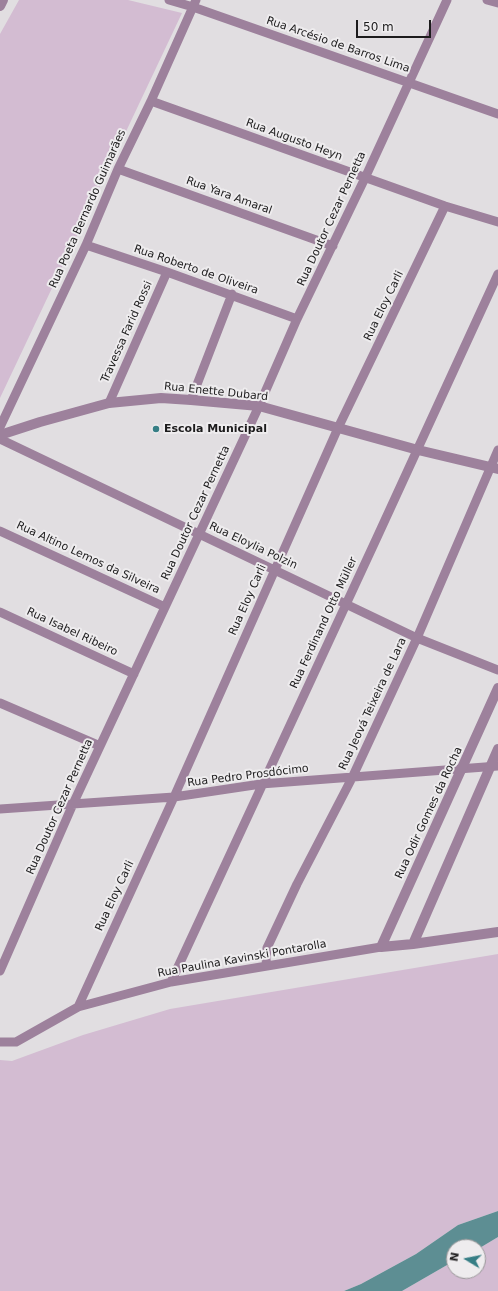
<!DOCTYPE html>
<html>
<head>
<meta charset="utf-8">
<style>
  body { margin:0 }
  #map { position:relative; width:498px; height:1291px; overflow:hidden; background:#e1dee1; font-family:"DejaVu Sans",sans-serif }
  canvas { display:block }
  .north { position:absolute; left:446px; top:1239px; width:40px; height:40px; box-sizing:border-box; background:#eeecee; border:1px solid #9a989a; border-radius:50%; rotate:280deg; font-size:11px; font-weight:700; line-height:16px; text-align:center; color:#1c1b1c }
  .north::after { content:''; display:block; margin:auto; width:14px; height:18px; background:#367e85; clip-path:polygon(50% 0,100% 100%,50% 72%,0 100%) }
  .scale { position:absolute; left:356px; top:20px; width:75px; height:18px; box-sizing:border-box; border:2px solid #1c1b1c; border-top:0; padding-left:5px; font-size:12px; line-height:14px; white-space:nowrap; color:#1c1b1c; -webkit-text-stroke:3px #eeecee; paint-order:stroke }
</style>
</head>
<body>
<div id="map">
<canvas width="498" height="1291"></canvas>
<div class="north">N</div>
<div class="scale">50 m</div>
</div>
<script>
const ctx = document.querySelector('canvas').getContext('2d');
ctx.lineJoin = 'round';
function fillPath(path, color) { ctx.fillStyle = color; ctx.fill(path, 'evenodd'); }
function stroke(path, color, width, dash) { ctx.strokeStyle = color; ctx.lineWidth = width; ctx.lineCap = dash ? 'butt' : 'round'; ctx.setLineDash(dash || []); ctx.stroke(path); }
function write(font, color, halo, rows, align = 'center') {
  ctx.font = font + ' "DejaVu Sans",sans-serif'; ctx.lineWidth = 4; ctx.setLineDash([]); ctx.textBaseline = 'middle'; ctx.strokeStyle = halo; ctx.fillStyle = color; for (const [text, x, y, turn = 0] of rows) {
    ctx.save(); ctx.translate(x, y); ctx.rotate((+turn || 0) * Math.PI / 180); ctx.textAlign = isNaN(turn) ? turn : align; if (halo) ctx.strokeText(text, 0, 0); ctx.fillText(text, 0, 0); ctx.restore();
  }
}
fillPath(new Path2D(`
  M19,0H128L182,13L0,398V34Z
  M498,954V1211L458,1225L416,1254L361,1284L344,1291H0V1060L12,1061L83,1035L170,1009Z
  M498,1237V1291H402L454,1261V1271H478V1249Z`), '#d3bcd2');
fillPath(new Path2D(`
  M498,1211V1237L478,1249V1247H454V1261L402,1291H344L361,1284L416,1254L458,1225Z`), '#5d8e93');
stroke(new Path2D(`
  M169,0L193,7L498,114
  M487,0L498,3
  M151,101L445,206L498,222
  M118,169L333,246
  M86,245L167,272L297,319
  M191,400L232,294
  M109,403L167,272
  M0,427L86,245L118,169L151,101L196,0
  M0,439L417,638L498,670
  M0,531L165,607
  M0,612L134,674
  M0,703L100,746
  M0,809L174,797L261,784L498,766
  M267,966L266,959L267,948L297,884L352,778L417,638L498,450
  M0,971L73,804L259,406L297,319L365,178L447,0
  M171,982C279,745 391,511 498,274
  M78,1007L174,797L338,428L445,206
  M0,1042H16L78,1007L171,982L381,947`), '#9d819c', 9);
stroke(new Path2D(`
  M0,6L3,0
  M0,435L40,422L109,403L161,398L191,400L259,406L418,450L498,469
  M413,944L498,749
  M381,947L498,688
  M381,947L413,944L498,932`), '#9d819c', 10);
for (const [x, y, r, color] of [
  [156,429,4,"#367e85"]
]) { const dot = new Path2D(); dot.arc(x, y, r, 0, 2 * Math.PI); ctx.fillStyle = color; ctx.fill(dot); stroke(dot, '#eeecee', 1.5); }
write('11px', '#1c1b1c', '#eeecee', [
  ["Rua Arcésio de Barros Lima",338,45,19],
  ["Rua Augusto Heyn",294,140,20],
  ["Rua Yara Amaral",229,196,20],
  ["Rua Poeta Bernardo Guimarães",88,209,-66],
  ["Rua Doutor Cezar Pernetta",332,219,-65],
  ["Rua Roberto de Oliveira",196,270,19],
  ["Rua Eloy Carli",384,306,-64],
  ["Travessa Farid Rossi",127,332,-66],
  ["Rua Enette Dubard",216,392,6],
  ["Rua Doutor Cezar Pernetta",196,513,-65],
  ["Rua Eloylia Polzin",253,546,25],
  ["Rua Altino Lemos da Silveira",88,558,25],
  ["Rua Eloy Carli",248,600,-66],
  ["Rua Ferdinand Otto Müller",324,623,-65],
  ["Rua Isabel Ribeiro",72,632,25],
  ["Rua Jeová Teixeira de Lara",373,704,-65],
  ["Rua Pedro Prosdócimo",248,776,-7],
  ["Rua Doutor Cezar Pernetta",60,807,-66],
  ["Rua Odir Gomes da Rocha",429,813,-65],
  ["Rua Eloy Carli",115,896,-65],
  ["Rua Paulina Kavinski Pontarolla",242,959,-10]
]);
write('bold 11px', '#1c1b1c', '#eeecee', [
  ["Escola Municipal",164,429]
], 'left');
</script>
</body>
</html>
